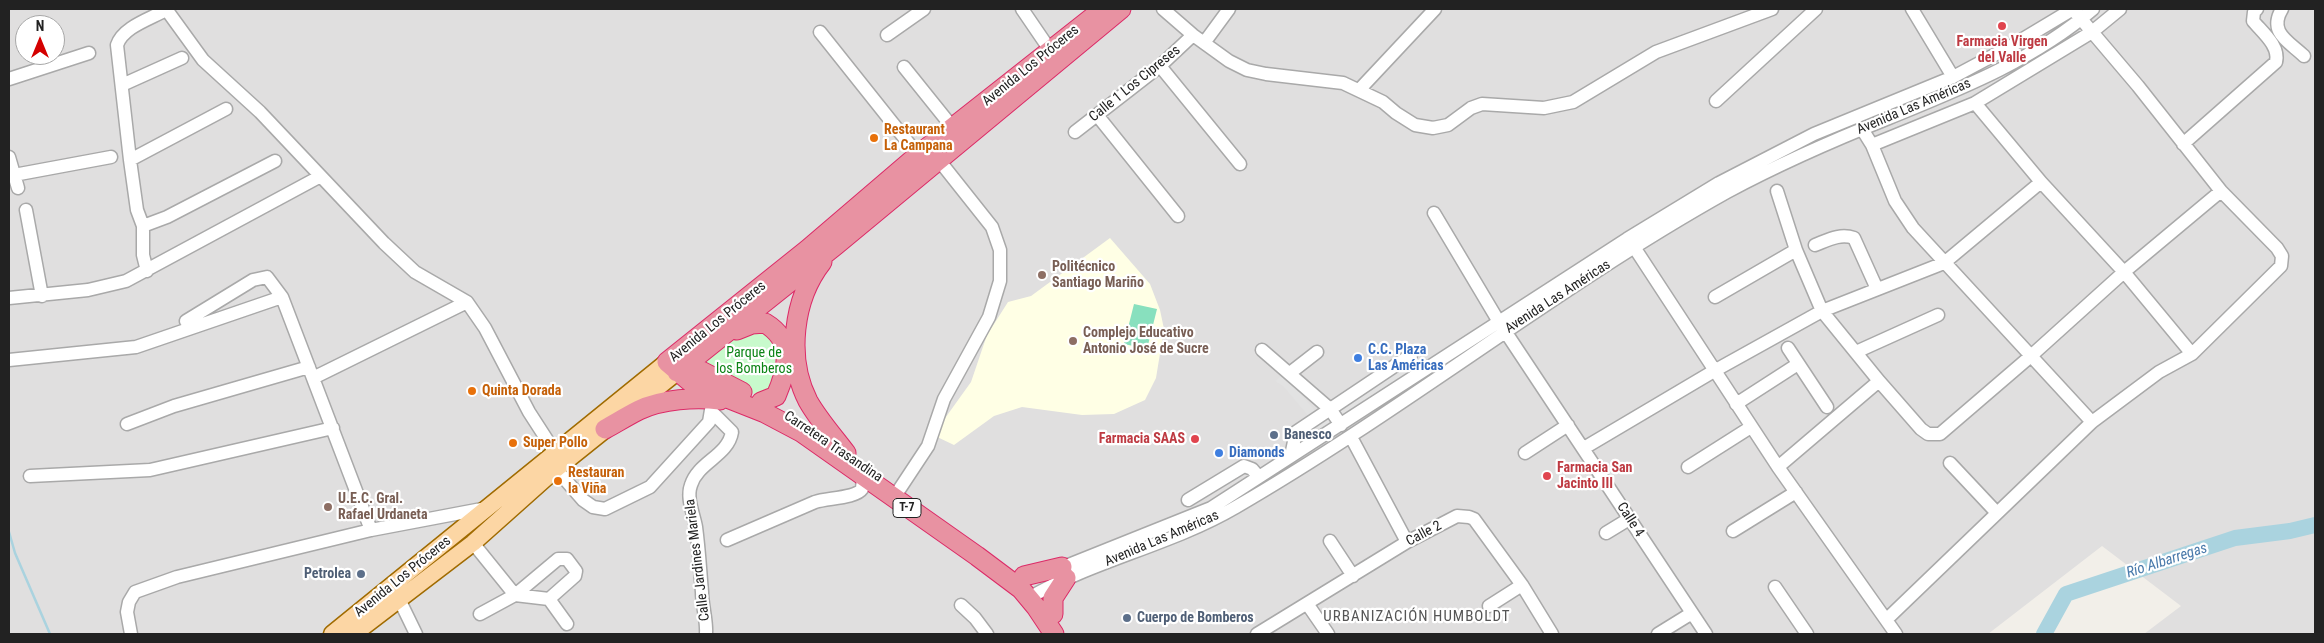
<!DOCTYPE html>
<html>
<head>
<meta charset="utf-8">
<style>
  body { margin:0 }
  #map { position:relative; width:2324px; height:643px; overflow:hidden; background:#f2efe9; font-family:"Roboto Condensed",sans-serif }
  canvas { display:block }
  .frame { position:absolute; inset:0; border:10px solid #222; pointer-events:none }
  .north { position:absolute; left:15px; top:15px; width:50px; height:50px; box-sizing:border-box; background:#fff; border:1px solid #a7a7a7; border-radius:50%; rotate:0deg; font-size:14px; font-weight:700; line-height:20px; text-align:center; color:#222 }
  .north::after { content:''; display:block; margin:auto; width:18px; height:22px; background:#d40000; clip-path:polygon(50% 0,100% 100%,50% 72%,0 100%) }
</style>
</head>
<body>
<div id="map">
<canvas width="2324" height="643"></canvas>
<div class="frame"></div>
<div class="north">N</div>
</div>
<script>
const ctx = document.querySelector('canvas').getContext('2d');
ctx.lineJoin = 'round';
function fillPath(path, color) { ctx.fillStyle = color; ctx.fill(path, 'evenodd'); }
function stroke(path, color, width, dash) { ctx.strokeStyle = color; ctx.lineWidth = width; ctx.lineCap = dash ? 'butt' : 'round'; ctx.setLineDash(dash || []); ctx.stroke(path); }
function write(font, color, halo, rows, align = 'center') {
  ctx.font = font + ' "Roboto Condensed",sans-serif'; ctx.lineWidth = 4.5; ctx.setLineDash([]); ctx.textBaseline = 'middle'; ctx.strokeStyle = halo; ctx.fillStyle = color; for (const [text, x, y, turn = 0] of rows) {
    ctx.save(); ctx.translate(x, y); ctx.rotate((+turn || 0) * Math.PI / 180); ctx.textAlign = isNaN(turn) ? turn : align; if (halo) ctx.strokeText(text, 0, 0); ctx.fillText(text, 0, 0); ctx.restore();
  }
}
fillPath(new Path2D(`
  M9,9H2315V634H2144L2181,606L2102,546L1988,634H9ZM25,25H55V55H25Z`), '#e0dfdf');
fillPath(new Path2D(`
  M1110,238L1150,284L1160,310L1164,329L1156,378L1145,400L1114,414L1082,415L1022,407L994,416L954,445L933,435L971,382L987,335L1008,302L1031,296Z`), '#ffffe5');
fillPath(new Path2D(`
  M759,331L773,336L781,347L774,391L761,397L721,378L701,364C721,347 732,337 759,331Z`), '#c8facc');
fillPath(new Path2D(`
  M1134,304L1157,309L1147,349L1124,344Z`), '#88e0be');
fillPath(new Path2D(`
  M1317,345L1324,355L1290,381L1318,414L1410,347L1421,364L1321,431L1283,386L1275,381Z`), '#e2e2e2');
stroke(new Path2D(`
  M9,532L15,553L50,634`), '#aad3df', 2.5);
stroke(new Path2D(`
  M2044,634L2066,594L2235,538L2290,531L2315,525`), '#aad3df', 16);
const minor = new Path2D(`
  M166,9L203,60L260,112L384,243L415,272L467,302L485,328L529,412L560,460
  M1022,9L1050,50
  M1163,9L1193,35L1229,61L1247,70L1266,74L1343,83L1383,102L1396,113L1415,125L1433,128L1448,125L1471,108L1482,104L1544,108L1573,102L1656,52L1772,9
  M1912,9L1953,77
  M2282,9C2268,32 2288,41 2304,56
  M820,32L918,155
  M887,35L924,9
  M1204,43L1229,9
  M1160,66L1240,164
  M904,67L953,128
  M9,79L89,53
  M122,85L182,58
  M1360,89L1435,9
  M1716,101L1816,9
  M1097,115L1178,216
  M1862,129L1872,145L1895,201L1913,228L2092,422
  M1075,132L1160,66L1193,35
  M2183,144L2276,62C2280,46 2262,32 2253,21L2254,12L2257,9
  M1872,145L1975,103L2092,32L2120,9
  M9,157L18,188
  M130,160L226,109
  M14,175L111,157
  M2041,182L2124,272L2192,354
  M1777,191L1796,250L1822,311L1879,381L1778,467
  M26,210L42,296
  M1434,213L1499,322L1706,634
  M143,226L167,217L275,161
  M1815,245C1828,240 1840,233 1854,238L1877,289
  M1634,247L1778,467L1896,634
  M147,271L143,255V226L137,210L130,160L117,45C123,27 150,19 166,10
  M1715,297L1796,250
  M9,298L88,290L126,281L319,177
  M186,321L253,280L267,277L282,297L371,530
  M1788,348L1827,407
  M1262,350L1330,409L1341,425
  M1856,352L1938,315
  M9,360L136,347L282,297
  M1290,373L1317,352
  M313,378L467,302
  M1879,381L1921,429L1928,434H1940L2032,355L2124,272L2221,191
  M1736,404L1798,364
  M127,424L174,406L309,367
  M1351,437L1407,542
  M1584,448L1714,371L1822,311L1944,263L2041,182L1975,103
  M1525,453L1568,425
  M1291,456L1296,432L1411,355
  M1950,463L1997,513
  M1688,467L1751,427
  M556,469L583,500L593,507L605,509L650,487L709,422L712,404
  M30,476L150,470L333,428
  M893,499L928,446L944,399L989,317L1000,281V250L992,227L938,159
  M1188,500L1244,466L1252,469L1258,476
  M1733,531L1796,492
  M1606,533L1629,519
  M727,540L815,502C827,498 856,498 862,489L863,477
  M1330,541L1353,576
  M473,543L515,595L558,559H567L576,571L575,576L549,599L567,624
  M1056,570L1211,508L1627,239L1719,183L1814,134L1953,77L2013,45L2073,9
  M1775,587L1807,634
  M1029,598C1094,560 1171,545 1236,507C1405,409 1557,287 1727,192C1779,164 1834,140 1889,118C1960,89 2034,60 2093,9
  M399,599L416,634
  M961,605L975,618L987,634
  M1308,605L1328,634
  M1489,606L1522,585
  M480,614L515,595L549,599
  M1887,619L2092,422L2159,372L2192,354L2281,266L2282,256L2277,248L2221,191L2138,86L2076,13
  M131,634L127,612L129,602L135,592L177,577L371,530L487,508
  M706,634C707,620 702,606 702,592C700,570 699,549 696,527C694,515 686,498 691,485C698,462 728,456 732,432L712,412
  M1257,634L1407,542L1457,516L1469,517L1474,519L1522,585L1552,634
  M1658,634L1692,613`);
const major = new Path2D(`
  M332,634L667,362
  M354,634L473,543L556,469L677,372`);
const highway = new Path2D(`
  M822,262C793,299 786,358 808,401C818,419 834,437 846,453
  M737,330L752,324L765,323C795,341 788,368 776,396L761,402
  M678,359L742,392
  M677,372L836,245L1121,9
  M605,429C616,423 627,416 639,410C662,399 696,397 720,400
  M1024,576L1062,567
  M1053,614V598L1066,578
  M1054,634L1036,607L1021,589L977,556L801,432L765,413L694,385L667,362L807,250L918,155L1103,9`);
stroke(minor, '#a9a9a9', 15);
stroke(major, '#a06b00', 19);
stroke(highway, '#dc2a67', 21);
stroke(minor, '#fff', 12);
stroke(major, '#fcd6a4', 16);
stroke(highway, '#e892a2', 19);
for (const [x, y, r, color] of [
  [2002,26,5,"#e0444e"],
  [874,138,5,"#e8710a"],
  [1042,275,5,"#8d6e63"],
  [1073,341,5,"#8d6e63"],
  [1358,358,5,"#3f7fe0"],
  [472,391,5,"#e8710a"],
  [1274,435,5,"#5c6f8a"],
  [1195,439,5,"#e0444e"],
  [513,443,5,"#e8710a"],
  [1219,453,5,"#3f7fe0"],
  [1547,476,5,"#e0444e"],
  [558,481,5,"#e8710a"],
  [328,507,5,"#8d6e63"],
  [361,574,5,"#5c6f8a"],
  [1127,618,5,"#5c6f8a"]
]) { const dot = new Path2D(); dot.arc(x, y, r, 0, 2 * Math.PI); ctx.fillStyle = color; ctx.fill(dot); stroke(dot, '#fff', 2); }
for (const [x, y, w] of [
  [907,508,28]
]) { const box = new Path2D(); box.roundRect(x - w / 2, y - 9.5, w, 19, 4); ctx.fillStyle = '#fff'; ctx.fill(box); stroke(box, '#222', 1); }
write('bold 12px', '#222', null, [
  ["T-7",907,508]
]);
write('bold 14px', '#be3a42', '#fff', [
  ["Farmacia Virgen",2002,42],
  ["del Valle",2002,58],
  ["Farmacia SAAS",1185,439,"right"],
  ["Farmacia San",1557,468,"left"],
  ["Jacinto III",1557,484,"left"]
]);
write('14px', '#222', '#fff', [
  ["Avenida Los Próceres",1031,66,-39],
  ["Calle 1 Los Cipreses",1135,84,-39],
  ["Avenida Las Américas",1914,107,-23],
  ["Avenida Las Américas",1558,297,-33],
  ["Avenida Los Próceres",718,322,-39],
  ["Carretera Trasandina",833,447,34],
  ["Calle 4",1630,520,57],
  ["Calle 2",1424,534,-28],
  ["Avenida Las Américas",1162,539,-23],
  ["Calle Jardines Mariela",698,560,-97],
  ["Avenida Los Próceres",403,577,-39]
]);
write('bold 14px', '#c56008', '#fff', [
  ["Restaurant",884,130],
  ["La Campana",884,146],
  ["Quinta Dorada",482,391],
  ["Super Pollo",523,443],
  ["Restauran",568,473],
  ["la Viña",568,489]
], 'left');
write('bold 14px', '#785e54', '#fff', [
  ["Politécnico",1052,267],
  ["Santiago Mariño",1052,283],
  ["Complejo Educativo",1083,333],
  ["Antonio José de Sucre",1083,349],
  ["U.E.C. Gral.",338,499],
  ["Rafael Urdaneta",338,515]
], 'left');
write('bold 14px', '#366cbe', '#fff', [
  ["C.C. Plaza",1368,350],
  ["Las Américas",1368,366],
  ["Diamonds",1229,453]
], 'left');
write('14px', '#0c8416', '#fff', [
  ["Parque de",754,353],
  ["los Bomberos",754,369]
]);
write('bold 14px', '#4e5e75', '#fff', [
  ["Banesco",1284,435],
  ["Petrolea",351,574,"right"],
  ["Cuerpo de Bomberos",1137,618]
], 'left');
write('italic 15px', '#4a7aab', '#fff', [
  ["Río Albarregas",2167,561,-18]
]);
ctx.letterSpacing = '1px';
write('15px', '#555', '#fff', [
  ["URBANIZACIÓN HUMBOLDT",1417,617]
]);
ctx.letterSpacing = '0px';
</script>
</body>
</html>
